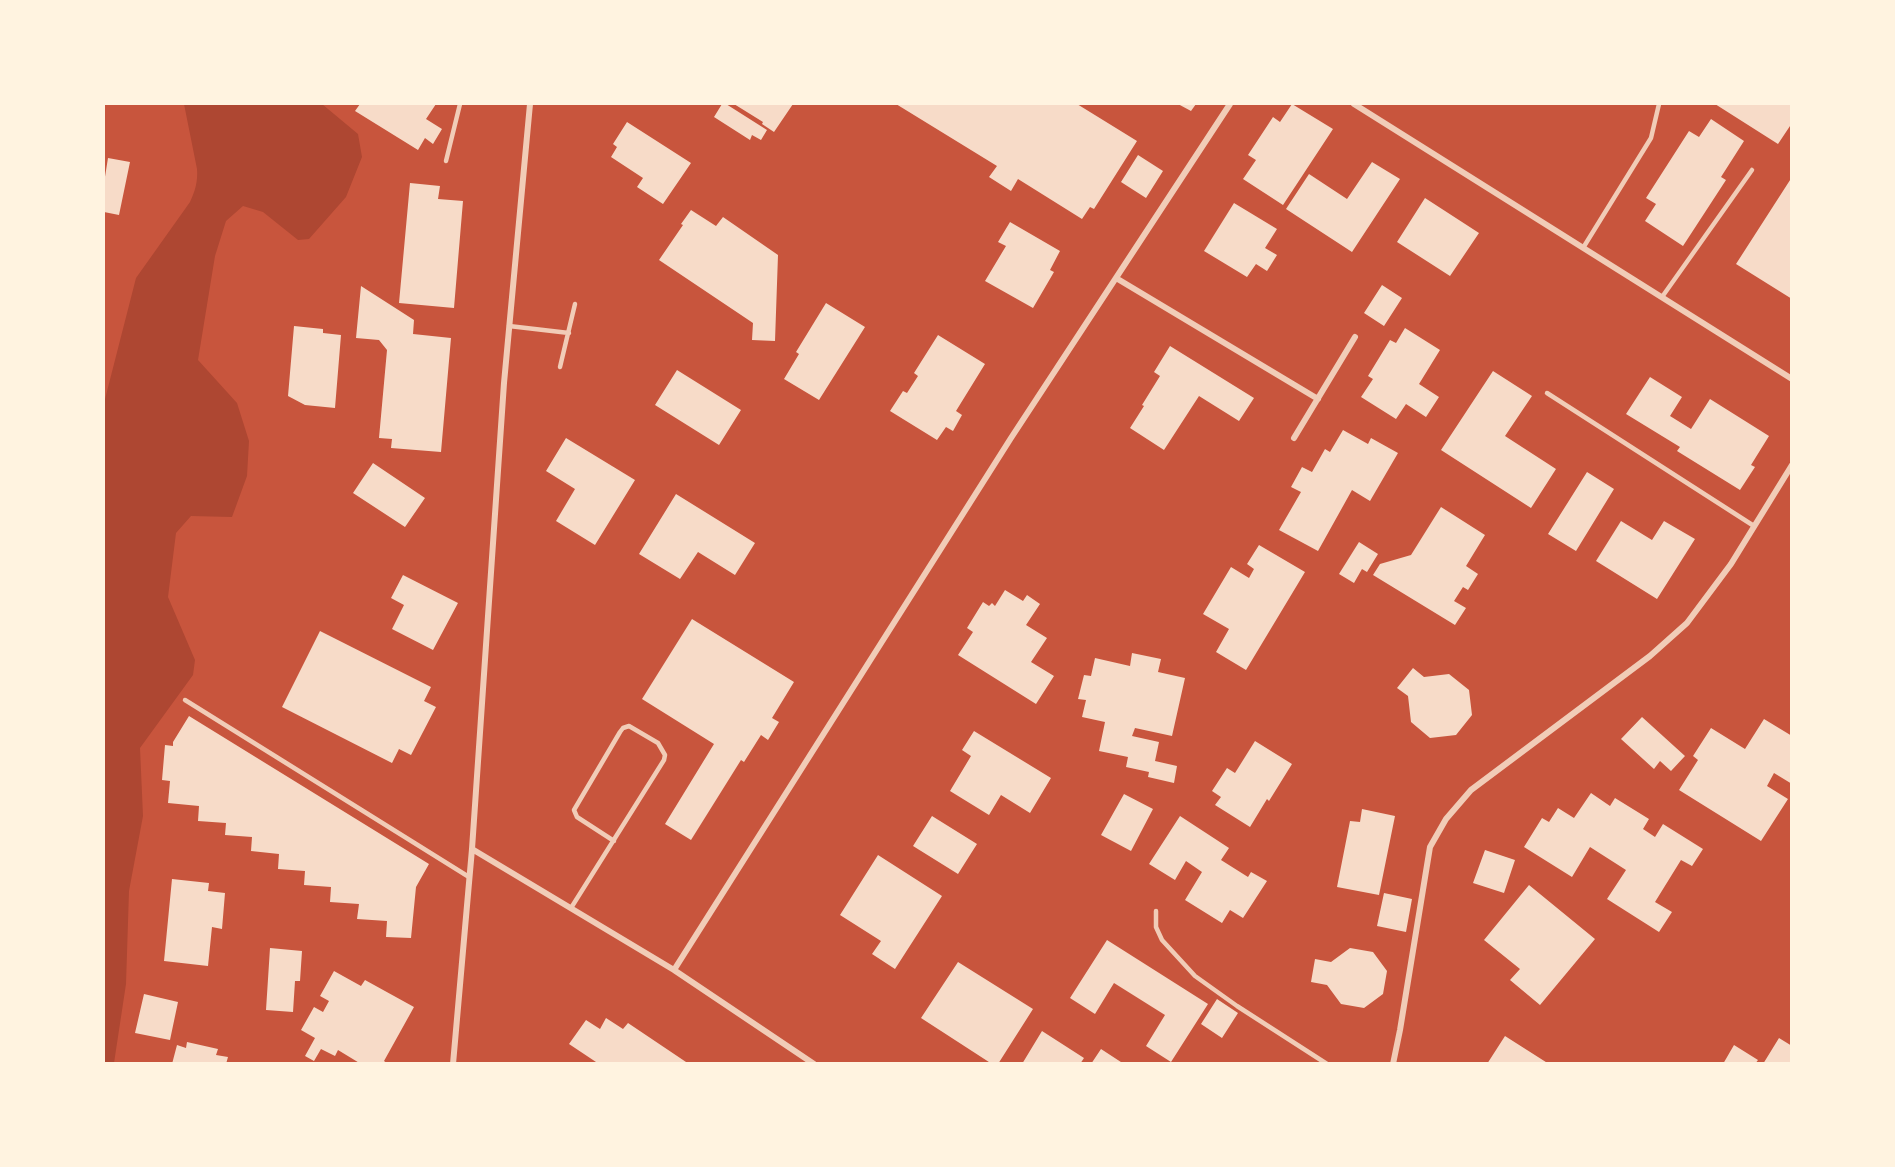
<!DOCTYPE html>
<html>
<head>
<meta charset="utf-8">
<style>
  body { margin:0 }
  #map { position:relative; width:1895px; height:1167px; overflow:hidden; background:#c8553d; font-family:Spectral,serif }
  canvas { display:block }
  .frame { position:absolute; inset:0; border:105px solid #fff3e0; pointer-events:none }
</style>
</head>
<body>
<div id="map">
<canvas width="1895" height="1167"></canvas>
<div class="frame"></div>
</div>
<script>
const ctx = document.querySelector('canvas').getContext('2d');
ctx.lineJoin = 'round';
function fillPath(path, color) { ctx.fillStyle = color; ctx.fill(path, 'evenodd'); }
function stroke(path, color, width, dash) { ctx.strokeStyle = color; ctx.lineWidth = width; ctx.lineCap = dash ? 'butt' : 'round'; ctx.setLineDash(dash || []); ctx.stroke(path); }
fillPath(new Path2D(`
  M184,104H322L358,134L362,157L346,197L309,239L298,240L263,212L243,206L226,221L215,256L198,360L237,403L249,441L247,476L232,517L191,516L176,533L168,597L195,660L193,675L140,748L143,816L129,891L126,984L114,1063H104V403L136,278L190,202C195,191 198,182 197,169Z`), '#ae4732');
fillPath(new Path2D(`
  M360,104H436L426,119L442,129L433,144L425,138L418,150L355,111Z
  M722,104H726L767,130L761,140L752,135L750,140L714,117Z
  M734,104H793L774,132L762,124L763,122Z
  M896,104H1077L1137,141L1094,209L1090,207L1082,219L1018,179L1011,191L989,177L997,166Z
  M1178,104H1196L1191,111Z
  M1292,104L1333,129L1283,205L1243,179L1256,160L1248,155L1273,117L1280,122Z
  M1715,104H1792V123L1778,144Z
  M1711,119L1744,141L1721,177L1726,180L1683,246L1645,221L1656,204L1646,198L1689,131L1699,137Z
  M627,122L691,163L663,204L637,187L643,178L611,157L617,147L613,144Z
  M1138,155L1163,171L1146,198L1121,182Z
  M108,158L130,162L119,215L104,212V183Z
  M1372,162L1400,179L1352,252L1286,209L1309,174L1347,199Z
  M1792,177V299L1736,264Z
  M410,183L440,186L438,199L463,201L454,308L399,303Z
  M1425,198L1479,233L1450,276L1397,242Z
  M1234,203L1277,229L1265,248L1277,255L1267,271L1256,264L1247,277L1204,251Z
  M691,210L716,226L723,217L778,255L775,341L752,340L753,323L659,260L683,225L681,224Z
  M1010,222L1060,251L1050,270L1054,272L1033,308L985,281L1006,246L998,242Z
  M1382,285L1402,298L1384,326L1364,313Z
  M361,286L414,320L413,334L451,338L441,452L391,448L392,439L379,438L387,350L379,340L356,338Z
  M826,303L865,327L819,400L784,379L799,354L796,352Z
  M294,326L323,329V333L341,335L335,408L305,405L288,396Z
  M1405,328L1440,350L1419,384L1439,397L1426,417L1406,404L1396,419L1361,397L1373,379L1368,376L1390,340L1396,343Z
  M938,335L985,364L956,411L962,415L953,431L946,427L937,440L890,411L903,391L907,393L918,376L914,373Z
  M1170,346L1254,398L1239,421L1199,396L1164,450L1130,428L1144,406L1142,405L1160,376L1154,372Z
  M677,370L741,410L719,445L655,405Z
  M1493,371L1532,396L1505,436L1556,469L1531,508L1441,450Z
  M1650,377L1682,397L1670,416L1691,429L1710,399L1769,436L1751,465L1755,467L1740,490L1677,451L1680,447L1626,414Z
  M1343,430L1368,444L1371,438L1398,453L1370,501L1352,490L1318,551L1279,530L1301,492L1291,487L1302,467L1312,472L1325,449L1330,452Z
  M566,438L635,480L595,545L556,521L575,489L546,471Z
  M373,463L425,498L405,527L353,493Z
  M1587,472L1614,489L1576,551L1548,534Z
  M676,494L755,543L735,575L698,552L680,579L639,554Z
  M1441,507L1485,535L1466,566L1478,574L1468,590L1463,587L1454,601L1466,608L1455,625L1373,575L1380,564L1411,555Z
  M1621,521L1652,540L1664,521L1695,539L1657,599L1596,561Z
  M1359,542L1378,554L1367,572L1362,569L1354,583L1339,574Z
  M1259,545L1305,572L1246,670L1216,652L1229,629L1203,614L1231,567L1249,578L1254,569L1247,564Z
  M403,575L458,603L433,650L392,629L404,605L391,598Z
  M1005,590L1023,601L1027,595L1040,604L1026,625L1047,638L1031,662L1054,676L1036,704L958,655L973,632L967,628L983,602L989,606L992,603L995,606Z
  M692,619L794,682L772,718L779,722L768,740L761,735L744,762L741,760L691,840L665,824L714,744L642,699Z
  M320,631L431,687L424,701L436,707L411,755L399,749L392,763L282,707Z
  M1132,653L1161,659L1158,672L1185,678L1172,736L1135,728L1132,736L1159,742L1155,761L1177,766L1174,783L1148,777L1149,772L1126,767L1128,757L1099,751L1105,722L1082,717L1086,700L1078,699L1084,675L1091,676L1095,658L1130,666Z
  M1413,668L1424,677L1449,674L1469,690L1472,715L1456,735L1430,738L1411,722L1408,696L1397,688Z
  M189,716L429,864L416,887L411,938L386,937L387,921L357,919L359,904L330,902L331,887L304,885L305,871L278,869L279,854L251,851L252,837L225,835L226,823L198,821L199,806L168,803L170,781L162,780L165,745L173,746V742Z
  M1642,717L1685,756L1671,771L1660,761L1654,769L1621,739Z
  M1764,719L1792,736V784L1774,773L1767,786L1788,799L1761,841L1679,790L1698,760L1693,756L1711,728L1745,749Z
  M974,731L1051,778L1030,813L1001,795L989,815L950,791L971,756L962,750Z
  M1255,741L1292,764L1269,801L1267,799L1250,827L1215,805L1221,797L1212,791L1227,768L1235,773Z
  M1591,793L1610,806L1615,798L1649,819L1643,829L1655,837L1663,824L1703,849L1692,866L1681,860L1655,902L1672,912L1659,932L1607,899L1626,870L1590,847L1572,877L1524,847L1542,818L1549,822L1558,808L1574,818Z
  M1124,794L1153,809L1131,851L1101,835Z
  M1362,809L1395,816L1379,895L1337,887L1350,821L1360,822Z
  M932,816L977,844L958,874L913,846Z
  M1180,816L1229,848L1221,860L1248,877L1251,872L1267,881L1243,918L1230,910L1222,923L1185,900L1202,872L1186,861L1175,880L1149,864Z
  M1485,850L1515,860L1504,893L1473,883Z
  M878,855L942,896L895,969L872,954L881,941L840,915Z
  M172,879L209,883L208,891L225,893L222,929L212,927L208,966L164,961Z
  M1529,885L1595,939L1540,1005L1510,980L1520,969L1484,940Z
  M1384,893L1412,899L1406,932L1377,926Z
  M1107,940L1208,1004L1171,1062L1146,1046L1165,1015L1114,983L1095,1014L1070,998Z
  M270,948L302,951L300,981H295L293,1012L266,1010Z
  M1350,948L1373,952L1387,971L1383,994L1364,1008L1341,1004L1327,985L1311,982L1315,959L1331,962Z
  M958,962L1033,1009L998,1064H992L921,1018Z
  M334,971L361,986L365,980L414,1007L384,1061L388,1064H361L338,1050L335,1056L321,1049L314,1061L305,1056L315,1038L301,1030L314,1007L323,1012L329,1001L320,996Z
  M144,994L178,1002L170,1040L135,1033Z
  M1217,999L1238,1013L1222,1038L1201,1024Z
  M606,1018L623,1029L628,1023L689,1064H599L569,1044L586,1020L600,1029Z
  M1042,1031L1084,1058L1080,1064H1022Z
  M1505,1036L1549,1064H1487Z
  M1779,1038L1792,1046V1064H1763Z
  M187,1042L218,1049L216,1055L228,1057L226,1064H172L177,1045L186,1048Z
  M1734,1045L1758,1060L1755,1064H1723Z
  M1101,1049L1124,1064H1091Z`), '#f7dbc8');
stroke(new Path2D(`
  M446,161L460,104
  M1583,248L1651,138L1659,104
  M1662,297L1752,170
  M509,326L569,333
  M560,367L575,304
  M1547,393L1754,526
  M185,700L469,877
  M571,908L664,760L665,755L658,743L629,726L623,728L620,732L574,810L577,817L614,841
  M1156,911V927L1162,940L1195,976L1237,1006L1327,1064`), '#f1ccb7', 4.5);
stroke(new Path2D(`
  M1354,104L1792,379
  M1116,278L1318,399
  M1294,438L1355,337
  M472,849L674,970L814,1064
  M674,970L1011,438L1230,104
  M453,1064L472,849L504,383L530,104
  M1393,1064L1400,1030L1430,847L1446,819L1471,790L1650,656L1687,623L1731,564L1792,465`), '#f1ccb7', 6);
</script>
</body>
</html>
